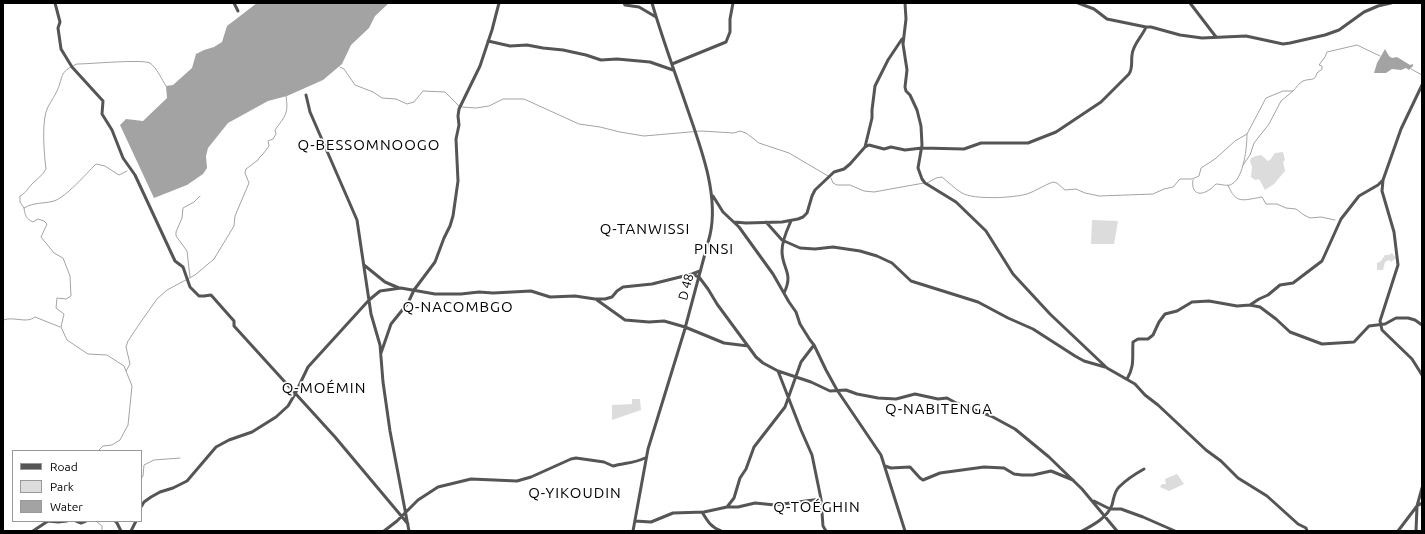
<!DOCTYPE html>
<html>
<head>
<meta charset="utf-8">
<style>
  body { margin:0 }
  #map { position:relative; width:1425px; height:534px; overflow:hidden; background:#fff; font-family:Ubuntu,sans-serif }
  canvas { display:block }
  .frame { position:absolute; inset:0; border:4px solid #000; pointer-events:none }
  .legend { position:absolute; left:12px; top:450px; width:130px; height:72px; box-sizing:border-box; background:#fff; border:1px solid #999; margin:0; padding:5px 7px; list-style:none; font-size:12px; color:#000 }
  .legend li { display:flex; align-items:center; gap:8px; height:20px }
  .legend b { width:20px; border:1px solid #999 }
</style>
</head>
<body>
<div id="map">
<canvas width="1425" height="534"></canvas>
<div class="frame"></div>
<ul class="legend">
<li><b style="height:5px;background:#555"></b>Road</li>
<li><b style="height:11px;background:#dcdcdc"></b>Park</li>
<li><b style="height:11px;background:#a3a3a3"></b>Water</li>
</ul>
</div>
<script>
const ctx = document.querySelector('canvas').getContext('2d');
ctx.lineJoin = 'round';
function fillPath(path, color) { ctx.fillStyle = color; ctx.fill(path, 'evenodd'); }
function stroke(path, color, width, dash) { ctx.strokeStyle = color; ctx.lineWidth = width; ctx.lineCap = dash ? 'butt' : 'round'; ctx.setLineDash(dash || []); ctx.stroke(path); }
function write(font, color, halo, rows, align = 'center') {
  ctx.font = font + ' Ubuntu,sans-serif'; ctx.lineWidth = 3.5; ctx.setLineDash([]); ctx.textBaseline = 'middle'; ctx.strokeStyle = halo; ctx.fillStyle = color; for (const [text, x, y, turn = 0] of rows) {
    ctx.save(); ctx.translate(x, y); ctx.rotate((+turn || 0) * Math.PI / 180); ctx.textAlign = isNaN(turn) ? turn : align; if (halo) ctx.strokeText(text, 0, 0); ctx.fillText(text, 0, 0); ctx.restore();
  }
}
fillPath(new Path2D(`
  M1283,152L1285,160L1283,162L1285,171L1274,184L1265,190L1259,179L1255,180L1251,177L1252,167L1250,161L1251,158L1256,156L1261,155L1268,161L1270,160L1275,153Z
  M1092,220L1118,221L1114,244H1091Z
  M1392,253L1396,258L1391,262L1389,260L1385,262L1383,270H1377V263L1381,261L1385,255H1389Z
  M632,399H640L641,410L612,420V405L632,404Z
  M1177,474L1184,484L1169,491L1160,487L1162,484H1166L1165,479Z`), '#dcdcdc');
fillPath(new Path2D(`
  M257,3H389L375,16L369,28L351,45L342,64L323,80L287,96L268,101L228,123L208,148L206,156L207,168L203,174L187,185L154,198L120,125L126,119L143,121L167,98L166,86L173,85L192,68L196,54L204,50L214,47L222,42L227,26Z
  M1385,49L1389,56L1392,58L1397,57L1410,65L1413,64V66L1409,70L1406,68L1401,70L1392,69L1386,73H1374L1377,63Z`), '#a3a3a3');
stroke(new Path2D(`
  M340,67L344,69L355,85L373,92L382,98L396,99L407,104L414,102L423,91L445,92L459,106
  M1411,69L1422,75
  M462,107L476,108L489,106L503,99H524L579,124L600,127L620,132L644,136L701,131L734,133L740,131L746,133L759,143L789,153L828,176
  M1243,165L1250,155L1254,143L1269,124L1281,101L1293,91
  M831,178L833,183L837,185H850L864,191L874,192L924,183
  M1193,180C1191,192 1198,197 1209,190C1212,189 1213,186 1216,184C1221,184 1228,187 1232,184C1244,177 1247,147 1247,134
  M927,183L936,178L942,177C948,182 955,189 962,193C974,200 1013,198 1027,194C1036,191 1044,185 1053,182L1057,183L1065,190L1076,189L1085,193L1099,196L1153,194L1164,189L1173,187L1180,179H1192L1199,176L1201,168L1215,159L1235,141L1247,134L1266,98L1283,91H1293C1296,88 1299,83 1303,81C1310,78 1315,82 1317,73L1322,69V66L1319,65L1325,57L1327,52L1357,45L1380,56
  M1228,185C1236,205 1243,200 1262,197L1266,204H1277L1286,208L1296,209L1304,215L1310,218L1321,217L1335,220
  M24,208L20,202V196C26,193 28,188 32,184C37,179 43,175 46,169C44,154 42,126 46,112C48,105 53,99 56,93C64,77 58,72 77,64C90,64 142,59 150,63C157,68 162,80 166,86
  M190,277L187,251L176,236V232L182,218L183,208L194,202L200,196
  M3,320C15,316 26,324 35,317L60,327
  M126,371L130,364L126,347L128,341L140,323L157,299L167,290L195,275L214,259L234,226L235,216L249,183L245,173L246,169L258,160L259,158L263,154L269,146L268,141L273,139L276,134L275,130C285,116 289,114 286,96
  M98,451L103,446L112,445L120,440L128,425L132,386L124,366L107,355L88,354L67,340L61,327L64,314L56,308L57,298L66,299L71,296L70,276L63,258L54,253L41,237L47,224L44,221L38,219L33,222C26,219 25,215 24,208C34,202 43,204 54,201C66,197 86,174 96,164L105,166L119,175L127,171
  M141,479L143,476L144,465L154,460L180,458
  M96,521L102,526V531`), '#a3a3a3', 1);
stroke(new Path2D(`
  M55,3L60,22L58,28L61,49L72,67L103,101L102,114L112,130L123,158L135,175L175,261L183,267L190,287L199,296H204L211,295L234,321V326L335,437L408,524
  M234,3L238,11
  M624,3L625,5L639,7L656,17
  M905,3L906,19L903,44L907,70L905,87L906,91L910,95L917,110L921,126L922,145L918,168L922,179L925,183L956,202L986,231L1013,274L1050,314L1087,349L1107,368L1135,384L1145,395L1158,405L1206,450L1221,461L1238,478L1267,496L1298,524L1306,528L1307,531
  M1078,3L1094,9L1107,19L1146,27
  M1190,3L1216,37
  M488,41L510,46L527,45L543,48L563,50L586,55L601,60L617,59L650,62L673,70
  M672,64L726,42L730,32V19L733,3
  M1422,85L1401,129L1383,180L1382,191L1394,232L1398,265L1380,321L1382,330L1412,359L1422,375
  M306,95L310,112L357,220L371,314L380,345L383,382L390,431L409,531
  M865,147L872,118V110L875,86L888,60L902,39
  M713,196L723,212L739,227L773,274L789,302L796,312L800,324L810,340L814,345L826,370L837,390L881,455L905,531
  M734,222L746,223L782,222L798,219L803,217L807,213L812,196L815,190L834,172L844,169L850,164L865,147L869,145L884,149L891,147L905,150L922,148L964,149L981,143H1028L1056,132L1101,102L1129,74C1133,68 1131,62 1132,55C1133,44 1142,37 1146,27H1151L1180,35L1202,38L1246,36L1283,44L1290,43L1325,35L1339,30L1364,12L1378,6L1391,3
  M766,222L782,240L800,248L815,249L833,247L860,251L877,256L892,263L911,281L978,302L1008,318L1033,329L1075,356L1084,361L1105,367
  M364,265L385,282L399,288
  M692,274L699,277L708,289L717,304L756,357L763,363L778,371L811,382L830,391L846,390L857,394L878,398L896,399L915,394L938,399L947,398L956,403L991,416L1015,429L1049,457L1082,489L1117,531
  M784,293C794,273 782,269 782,251C782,240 787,230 791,221
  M597,300L625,320L649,322L664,321L685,327L724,343L748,346
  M1250,305L1259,299L1268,295L1280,285L1293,283L1322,261L1341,219L1359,196L1378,185L1383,180
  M381,353L391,324L408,303L414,290L435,262L444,238L450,226L453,216L458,181L456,139L459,125L458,116L459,109L480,66L492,30L499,3
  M778,371L801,430L812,455L821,499L823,526L826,531
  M1127,379C1135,366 1132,357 1133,342L1138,339H1148L1153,335L1159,322L1165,314L1177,311L1192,302L1209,301L1237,306L1250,305L1260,307L1276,319L1290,332L1322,344L1354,342L1369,326L1385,324L1396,318H1408L1415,320L1422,325
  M885,466L891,468L910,467L920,478L923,480L940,473L984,467L1004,468L1014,474L1022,475H1033L1051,471L1073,480
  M1094,501L1110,509H1121L1143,517L1175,531
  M141,507L144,502L151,497L160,492L173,488L187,481L216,447L229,440L252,432L276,417L288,406L295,394L308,367L369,300L380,291L401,288L435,294H461L479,292L493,293L531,291L550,297L575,296L595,299H605L612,297L617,291L623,287L652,284L692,274L700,271
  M727,507L734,498L740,478L746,469L754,447L785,407L801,362L814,345
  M702,512C708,522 711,527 721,531
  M76,521L81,523L86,521
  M115,521L117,523L121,531
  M635,521L651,522L673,513L704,512L727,507H738L755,503L775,505L821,499
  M33,531L48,521L58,522L67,521
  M131,531L136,521
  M384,531L397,521L418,500L438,487L471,479L517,481L531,477L571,459L576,458L604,462L613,466C624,463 635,463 645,458
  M633,531L648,449L684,332L710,235C720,191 697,138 683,96C672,65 661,34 652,3
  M1082,531C1093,525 1107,518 1112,505C1114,498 1114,492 1119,487C1126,480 1135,474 1144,469
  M1398,531L1417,506L1422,503
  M1416,531L1417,506L1422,488`), '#555', 3);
write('13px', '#000', '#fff', [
  ["D 48",686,287,-75]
]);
ctx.letterSpacing = '1px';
write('15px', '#000', '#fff', [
  ["Q-BESSOMNOOGO",369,145],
  ["Q-TANWISSI",645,229],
  ["PINSI",714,249],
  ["Q-NACOMBGO",458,307],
  ["Q-MOÉMIN",324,388],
  ["Q-NABITENGA",939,409],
  ["Q-YIKOUDIN",575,493],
  ["Q-TOÉGHIN",817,507]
]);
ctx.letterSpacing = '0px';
</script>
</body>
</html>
